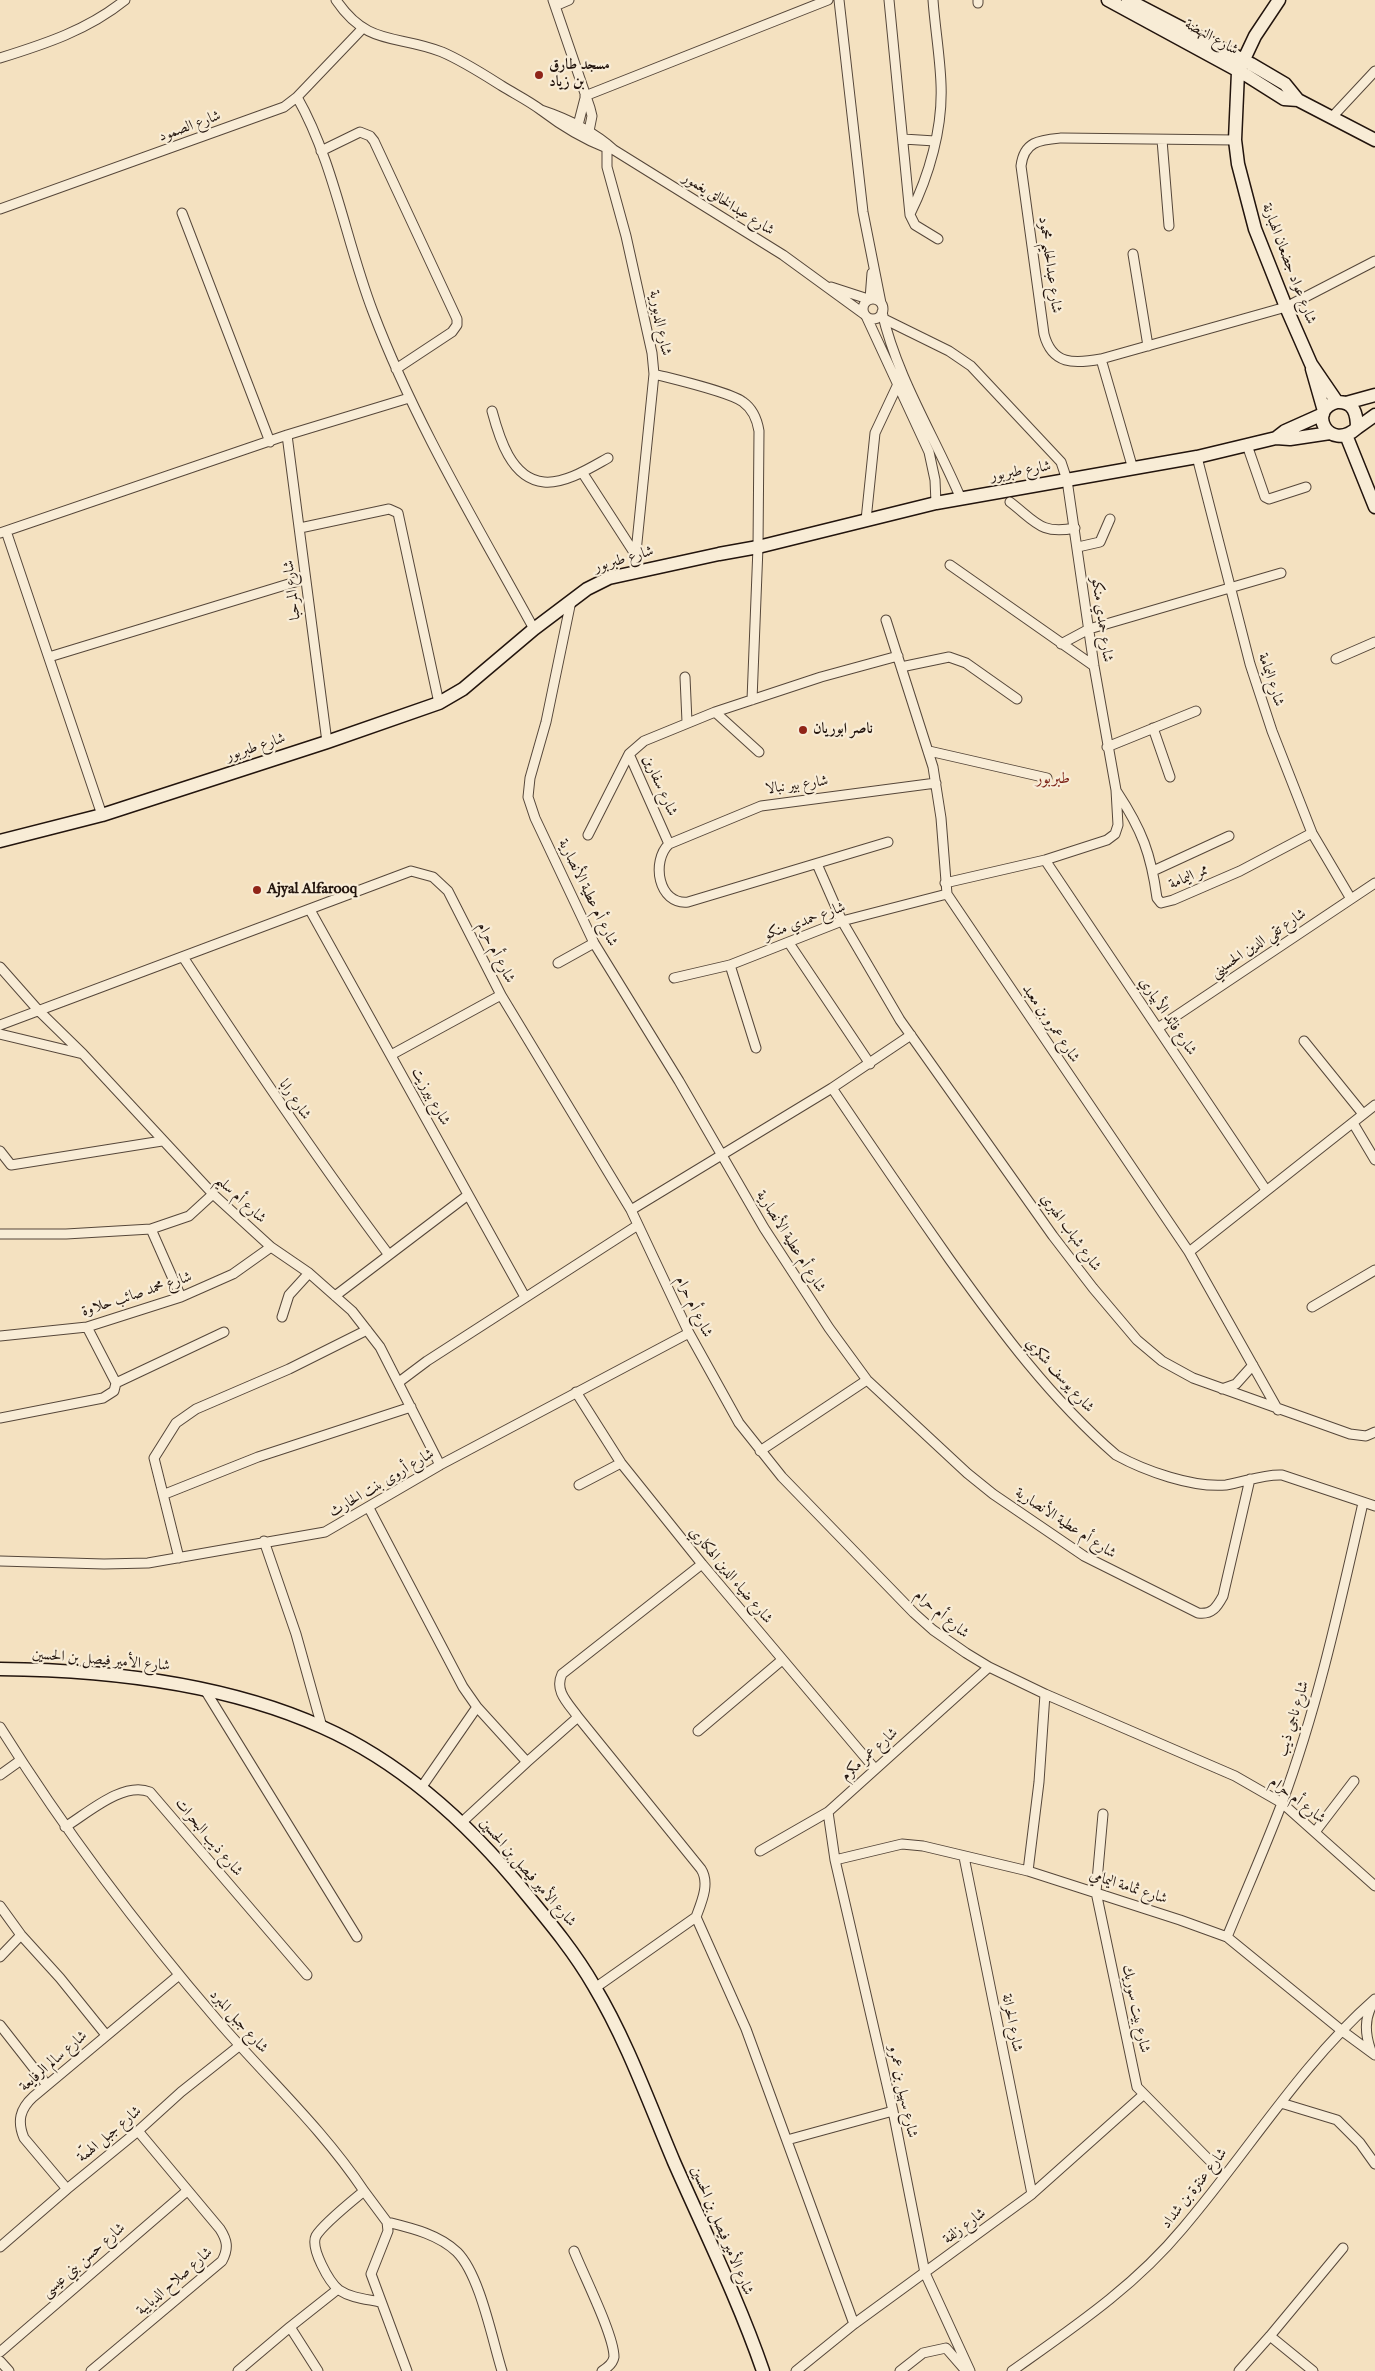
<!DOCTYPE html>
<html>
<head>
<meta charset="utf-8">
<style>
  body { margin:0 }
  canvas { display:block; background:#f4e1c0 }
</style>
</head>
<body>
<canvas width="1375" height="2371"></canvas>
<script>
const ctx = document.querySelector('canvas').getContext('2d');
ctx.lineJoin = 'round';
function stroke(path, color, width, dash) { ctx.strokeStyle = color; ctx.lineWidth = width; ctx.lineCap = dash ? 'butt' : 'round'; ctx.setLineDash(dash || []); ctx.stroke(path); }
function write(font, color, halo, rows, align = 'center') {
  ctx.font = font + ' "IM FELL English",Amiri,serif'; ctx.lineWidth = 4.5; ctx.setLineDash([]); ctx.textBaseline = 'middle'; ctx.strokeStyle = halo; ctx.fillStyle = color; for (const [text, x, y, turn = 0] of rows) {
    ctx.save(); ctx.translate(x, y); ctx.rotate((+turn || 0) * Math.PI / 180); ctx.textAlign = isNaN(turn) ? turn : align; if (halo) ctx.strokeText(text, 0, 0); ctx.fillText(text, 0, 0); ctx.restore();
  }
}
const street = new Path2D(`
  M336,0C368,47 396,34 442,52C463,61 483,74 502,86C515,94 529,101 541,110C562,126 583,139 607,148
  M553,0L590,108L592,116L588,136
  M839,0L863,212L881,303
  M889,0L910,215L915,225L938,239
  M978,0V3
  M555,6L569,0
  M0,58C45,44 88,30 125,0
  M585,96L828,0
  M297,97C334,162 346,242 373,312C415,423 477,525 534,629
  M541,110C568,119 593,131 614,150L783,255L864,314
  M1333,116L1375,71
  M577,129L585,98
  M903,139L935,141
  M1162,140L1169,226
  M1235,140L1061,138C1040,140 1024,141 1021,166L1044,334C1052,365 1074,364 1101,359L1286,307L1375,261
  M607,144V167L626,236L652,353L654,374L634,572
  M321,151L360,132L370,136L374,141L457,319V325L452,332L396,369
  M0,209L284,107L297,97L362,29
  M182,213L270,442
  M910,214C929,176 943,128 941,84C940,56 935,28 933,0
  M1133,254L1148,346
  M831,287L868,299
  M863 309a10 10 0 1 1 20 0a10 10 0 1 1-20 0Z
  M870,299L872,273
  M882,312C897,378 935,437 961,499
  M867,318L929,452L935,480L936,503
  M884,319L949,351L971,366L1061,462L1067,480L1094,666L1116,790L1118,825L1115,834L1107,840L1045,860L945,883
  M1101,359L1133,469
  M654,374C673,379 730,392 743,402C753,409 757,419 759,431L758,547L752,700
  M492,411C499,437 511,479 544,482C565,484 590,468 608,458
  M287,435L327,742
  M1247,445L1265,497L1269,499L1306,487
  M1197,457L1250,664L1272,731L1312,833L1351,899
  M582,472L635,554
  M1010,502C1036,522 1041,535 1075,528
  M866,520L875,433L898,384
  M300,528L389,509L398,513L439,703
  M6,531L102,815
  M0,533L287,435L409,398
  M1078,547L1100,542L1110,519
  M950,565L1094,666
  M571,601L546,722L530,778L528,797L535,818L594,943L679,1081L764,1228L829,1328L867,1380L967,1473L993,1494L1084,1556L1198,1613C1212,1615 1217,1607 1223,1596L1250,1479
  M886,620L933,767L941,818L947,894L1189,1252L1278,1410
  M1061,644L1089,629L1281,573
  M49,657L305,579
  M1336,659L1375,642
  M901,667L949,657L966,663L1017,699
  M685,677L687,722
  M715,712L759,752
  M1153,728L1170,777
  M1107,747L1196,711
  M929,751L1047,778
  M629,754L669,844
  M1117,792C1142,830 1151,854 1157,898L1161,903L1173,900L1240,871L1312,833
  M588,835L629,754L644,741L715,712L821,677L898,656
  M888,842L688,902C658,905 651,861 669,844L761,806L936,783
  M1045,860L1266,1190
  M817,864L842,921L900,1020L1053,1236L1093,1288L1137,1340L1162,1361L1193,1378L1350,1434L1366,1436L1375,1432
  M1153,871L1229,836
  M310,910L525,1297
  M789,943L870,1064
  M183,957C249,1058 316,1158 389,1255
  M558,963L594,943
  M730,965L756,1048
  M0,967L38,1010L83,1054L213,1194L271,1247L309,1273L352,1311L380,1347L440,1465
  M674,978L730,965L842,921L947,894
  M0,1025L411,871L433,877L448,891L501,995L631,1210L689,1333L739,1423L782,1477L914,1613L933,1630L966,1653L989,1667L1045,1694L1235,1776L1282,1803L1375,1886
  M1158,1028L1375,883
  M0,1034L83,1054
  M1304,1041L1363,1114
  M391,1055L501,995
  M832,1088C871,1146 910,1203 950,1260C1000,1330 1051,1399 1116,1455C1145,1471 1193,1488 1226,1485C1245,1482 1263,1474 1282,1475L1375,1506
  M1353,1123L1375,1160
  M0,1151L11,1165L162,1141
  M631,1210L832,1088L911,1035
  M151,1229L181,1297
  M0,1234H66L151,1229L189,1216L213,1194
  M1189,1252L1375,1105
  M335,1296L468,1195
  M1312,1307L1375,1270
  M282,1317L289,1295L309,1273
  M0,1336L87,1327L181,1297L233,1274L271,1247
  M399,1382L427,1361L638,1225
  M116,1383L224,1332
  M1222,1389L1236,1384L1253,1365
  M576,1392L621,1463L702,1564L875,1769
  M0,1418L103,1398L114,1391L116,1383L87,1327
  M760,1451L867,1380
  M579,1485L621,1463
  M165,1494L258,1457L411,1407
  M369,1508L463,1687L477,1707L527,1762L578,1717
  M264,1541L296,1634L322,1727
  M179,1558L154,1458L176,1423L196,1409L289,1369L367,1330
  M0,1561L104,1564L148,1563L325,1532L440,1465L689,1333
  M205,1690L357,1937
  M0,1727C65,1831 138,1928 218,2021C267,2078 322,2128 364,2191C352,2201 323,2224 316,2236C310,2248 329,2282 339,2290C351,2298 366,2299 380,2302
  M698,1731L782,1660
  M0,1775L21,1760
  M421,1788L477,1707
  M828,1812L835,1860L893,2111L925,2273L970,2371
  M1103,1814L1096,1892L1137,2087L1224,2175
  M461,1823L527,1762
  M65,1827C88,1813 123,1781 150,1792L307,1975
  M1315,1832L1354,1781
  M760,1851L828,1812L989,1667
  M964,1857L1032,2194
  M835,1860L902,1844L923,1846L1028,1871L1180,1920L1227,1937L1341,2030L1375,2055
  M1028,1871L1039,1782L1045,1694
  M0,1906L21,1935L60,1978L106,2035
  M696,1917L746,2029L854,2324
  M1227,1937C1245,1893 1265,1848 1282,1803C1318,1706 1340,1604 1363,1503
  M0,1957L21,1935
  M595,1988L696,1917C702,1901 710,1883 701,1869L578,1717C568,1703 554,1691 562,1674L702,1564
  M0,2025L47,2085
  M1371,2051C1365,2034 1364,2019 1373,2003
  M1281,2103L1337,2120L1360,2143L1375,2164
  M787,2140L893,2111
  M67,2189L24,2138C17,2121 20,2109 33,2097L179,1975
  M364,2191L387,2222L388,2231L371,2274L407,2371
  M387,2222C411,2228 438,2234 457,2252C480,2275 492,2339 502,2371
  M0,2247L67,2189L138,2131L181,2092L239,2046
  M574,2251C583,2274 614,2335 614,2357C613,2363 607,2368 602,2371
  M290,2327L338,2289
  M1270,2336L1313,2371
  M0,2352L187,2191
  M0,2361L9,2371
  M91,2371L222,2261C229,2248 227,2240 220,2229L138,2131
  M238,2371L290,2327L318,2371
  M796,2371L854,2324L1032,2194L1143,2095
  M900,2371L923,2353L946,2348L966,2371
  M1012,2371C1074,2327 1134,2287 1183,2228C1248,2152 1300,2065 1375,1999
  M1239,2371L1270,2336L1343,2248`);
const secondary = new Path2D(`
  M1108,0L1246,75L1284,99L1298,100
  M1128,0L1251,64L1285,84L1298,100L1375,140
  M1279,0L1255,36L1238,72L1235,140L1238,164L1255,229L1286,307L1311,364L1337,402
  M1312,369L1324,411
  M1337,402C1354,401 1357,414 1357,428C1329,453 1306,410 1337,402Z
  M1346,403L1375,395
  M1357,428L1375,415
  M1346,435L1375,507
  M1276,438L1285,431L1323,414
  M0,841L102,815L327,742L439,703L463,689L534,629L587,589L609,578L719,554L758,547L936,503L1197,457L1276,438L1290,439L1330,433
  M0,1669C106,1670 224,1683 322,1727C403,1763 472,1827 527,1895C551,1924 575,1953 594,1986C627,2041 649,2103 674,2162C704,2230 739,2301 763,2371`);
stroke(street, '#56473a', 11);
stroke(secondary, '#22140d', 15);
stroke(street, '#f8ecd6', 9);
stroke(secondary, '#f8ecd6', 12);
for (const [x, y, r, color] of [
  [539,75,5,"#8f2418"],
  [803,730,5,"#8f2418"],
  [257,890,5,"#8f2418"]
]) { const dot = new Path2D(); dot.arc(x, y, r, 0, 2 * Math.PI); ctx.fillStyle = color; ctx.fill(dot); stroke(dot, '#f8ecd6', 2); }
write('15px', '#22140d', '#f8ecd6', [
  ["شارع النهضة",1211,38,29],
  ["شارع الصمود",190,127,-20],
  ["شارع عبدالخالق يغمور",728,205,32],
  ["شارع عواد جضعان الهبارنة",1288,264,69],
  ["شارع عبدالحليم محمود",1049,265,82],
  ["شارع الدبورية",659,323,79],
  ["شارع طبربور",1021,472,-10],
  ["شارع طبربور",624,560,-16],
  ["شارع المرحبا",293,590,-97],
  ["شارع حمدي منكو",1101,620,82],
  ["شارع اليمامة",1270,680,72],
  ["شارع طبربور",256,748,-18],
  ["شارع سفارين",659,786,66],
  ["شارع بير نبالا",797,786,-8],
  ["ممر اليمامة",1189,878,-23],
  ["شارع أم عطية الأنصارية",587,893,64],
  ["شارع حمدي منكو",805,922,-20],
  ["شارع تقي الدين الحسيني",1259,944,-34],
  ["شارع أم حرام",495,953,63],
  ["شارع فائد الأبياري",1167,1017,56],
  ["شارع عمرو بن معبد",1050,1024,56],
  ["شارع بيرزيت",430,1097,61],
  ["شارع رابا",294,1100,56],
  ["شارع أم سليم",240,1200,43],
  ["شارع شهاب الهبري",1070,1233,54],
  ["شارع أم عطية الأنصارية",790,1242,58],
  ["شارع محمد صائب حلاوة",137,1295,-18],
  ["شارع أم حرام",693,1307,64],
  ["شارع يوسف شكري",1059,1376,48],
  ["شارع أروى بنت الحارث",382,1484,-31],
  ["شارع أم عطية الأنصارية",1065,1524,33],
  ["شارع ضياء الدين الهكاري",730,1576,50],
  ["شارع أم حرام",941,1615,40],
  ["شارع الأمير فيصل بن الحسين",101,1661,5],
  ["شارع ناجي ذيب",1294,1719,-73],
  ["شارع عمر مكرم",870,1755,-42],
  ["شارع أم حرام",1297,1801,38],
  ["شارع ذيب البحرات",208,1838,50],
  ["شارع الأمير فيصل بن الحسين",527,1873,49],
  ["شارع ثمامة اليمامي",1128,1888,18],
  ["شارع بيت سوريك",1135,2009,78],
  ["شارع جبل المبرد",238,2022,48],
  ["شارع الحرانة",1011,2023,79],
  ["شارع سالم الرفايعة",54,2062,-41],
  ["شارع سهيل بن عمرو",902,2092,78],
  ["شارع جبل الهمّة",110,2135,-40],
  ["شارع عنترة بن شداد",1195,2189,-52],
  ["شارع زلفة",965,2227,-37],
  ["شارع الأمير فيصل بن الحسين",721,2231,67],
  ["شارع حسن بني عيسى",84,2261,-41],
  ["شارع صلاح الدبايبة",175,2282,-41]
]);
write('bold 15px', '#22140d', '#f8ecd6', [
  ["مسجد طارق",549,66],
  ["بن زياد",549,83],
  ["ناصر ابوريان",813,730],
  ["Ajyal Alfarooq",267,890]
], 'left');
write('16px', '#7a1f14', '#f8ecd6', [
  ["طبربور",1053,780]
]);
</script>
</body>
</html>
